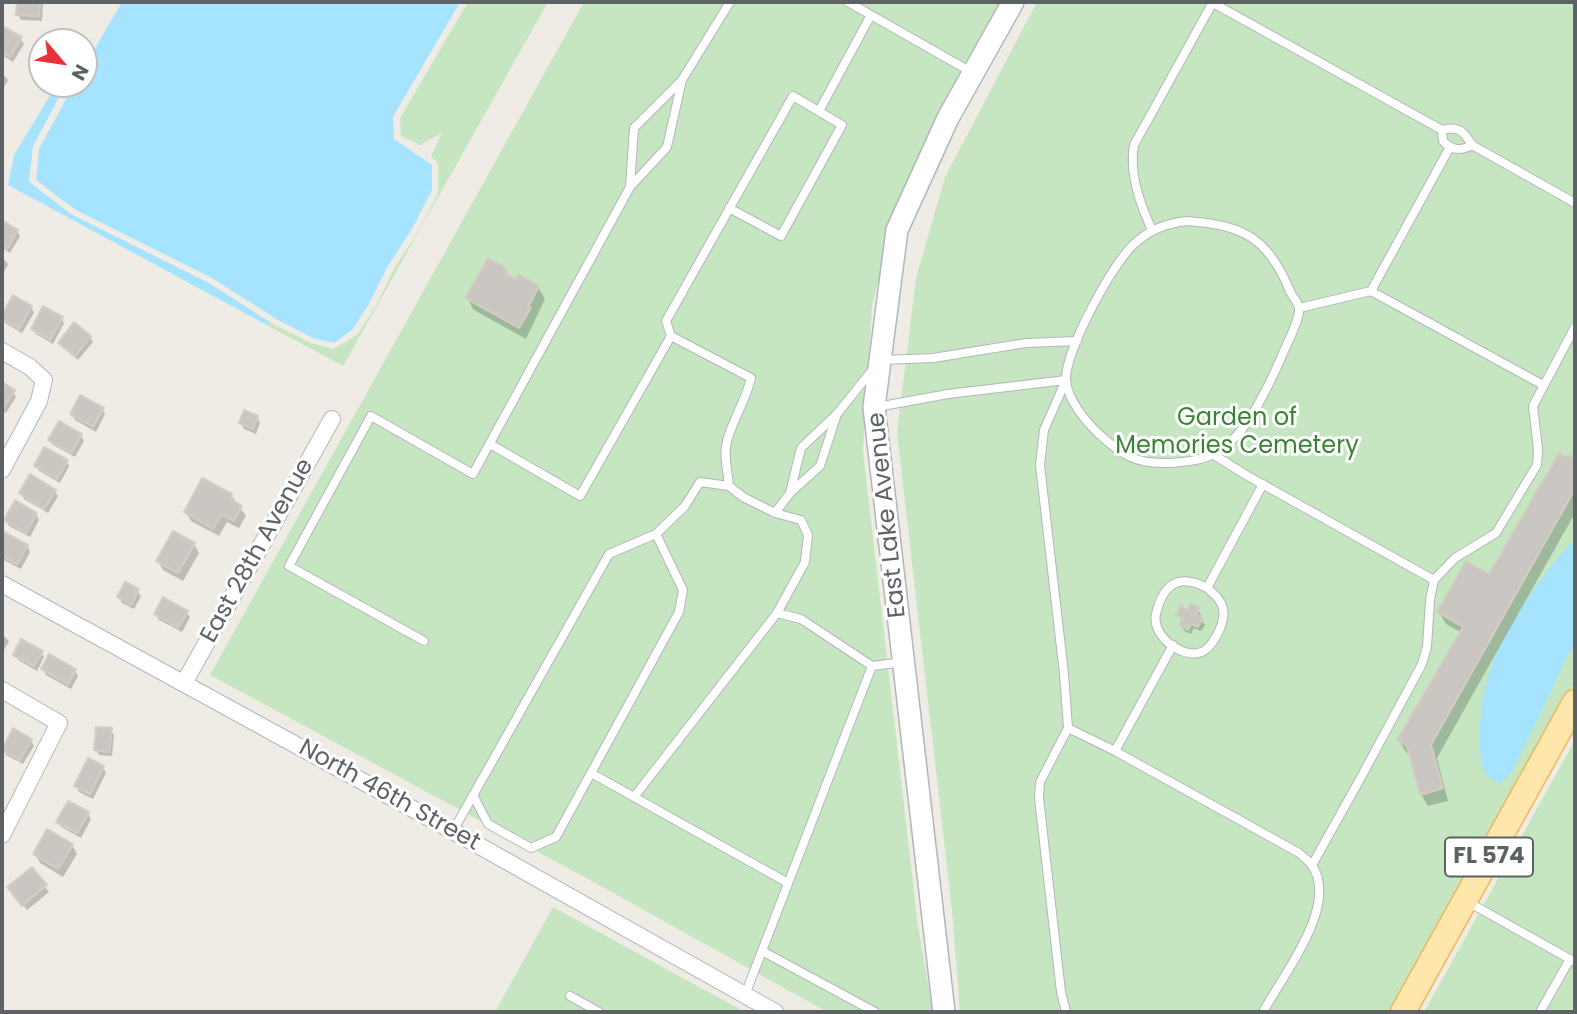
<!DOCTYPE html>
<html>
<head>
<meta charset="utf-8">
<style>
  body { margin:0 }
  #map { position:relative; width:1577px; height:1014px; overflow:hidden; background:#efece5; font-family:Poppins,sans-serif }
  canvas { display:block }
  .frame { position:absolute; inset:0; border:4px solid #5d6265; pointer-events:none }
  .north { position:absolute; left:28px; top:28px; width:70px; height:70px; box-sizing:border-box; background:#fff; border:2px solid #bec0c1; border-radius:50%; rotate:119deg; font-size:19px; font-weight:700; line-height:28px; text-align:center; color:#5d6265 }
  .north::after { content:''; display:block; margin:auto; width:24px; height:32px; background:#e9313a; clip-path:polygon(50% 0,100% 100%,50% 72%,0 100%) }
</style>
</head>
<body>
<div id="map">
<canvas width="1577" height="1014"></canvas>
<div class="frame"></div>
<div class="north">N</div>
</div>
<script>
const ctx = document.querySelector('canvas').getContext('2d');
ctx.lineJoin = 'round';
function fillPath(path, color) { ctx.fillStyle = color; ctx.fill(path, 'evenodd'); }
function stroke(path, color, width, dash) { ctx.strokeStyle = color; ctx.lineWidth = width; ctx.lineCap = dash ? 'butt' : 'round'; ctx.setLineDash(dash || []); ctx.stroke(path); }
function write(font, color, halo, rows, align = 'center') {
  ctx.font = font + ' Poppins,sans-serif'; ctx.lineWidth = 6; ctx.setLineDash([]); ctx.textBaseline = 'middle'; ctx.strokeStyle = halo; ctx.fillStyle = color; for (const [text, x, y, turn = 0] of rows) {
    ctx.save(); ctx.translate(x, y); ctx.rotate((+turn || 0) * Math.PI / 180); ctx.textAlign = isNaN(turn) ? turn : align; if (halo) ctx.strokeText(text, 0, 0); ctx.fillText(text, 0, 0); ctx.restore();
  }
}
fillPath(new Path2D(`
  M468,2H548L343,366L261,322L273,324L311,343L334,349L358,334L375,307L394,269L418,232L438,194V164L431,156L442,133L420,145L401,136L400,118Z
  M584,2H1001L939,111L897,206L872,306L863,451L918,926L933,1012H827L590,880L210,675Z
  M1037,2H1575V682L1392,1012H960L952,910L897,433L916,278L945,177Z
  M1575,740V1012H1424Z
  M553,907L745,1012H495Z`), '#c6e6c2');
fillPath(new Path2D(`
  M122,2H460L393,117L394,139L432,165V190L412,229L388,266L369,304L352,330L334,343L313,338L278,320L212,278L74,209L36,180L39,149L74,84H84V67Z
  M57,84H66L33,146L29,181L32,184L71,214L209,283L273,324L261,322L8,185L14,155Z
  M1575,540V644L1564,662L1552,690L1511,773L1500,783C1481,777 1480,762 1480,744C1479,718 1482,690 1492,665C1505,630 1547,564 1575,540Z`), '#a6e3ff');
fillPath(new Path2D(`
  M18,2H43L42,21L21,20L18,14Z
  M2,28L20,38L24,44L13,62L2,55Z
  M2,73L8,80L2,91Z
  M2,222L17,231L20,236L10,253L2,248Z
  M2,257L8,264L2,276Z
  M505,269L511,279L538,287L545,299L526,339L474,310L467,298Z
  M14,297L31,307L34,313L22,333L5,323L2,318Z
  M61,318L64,323L53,344L36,334L33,329Z
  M90,337L93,342L78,360L63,348L60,343Z
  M2,384L13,391L16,397L6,413L2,411Z
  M102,409L105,414L96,432L75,420L72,414Z
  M257,417L260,423L256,434L244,429L241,423Z
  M81,435L84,441L75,457L53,445L50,440Z
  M1575,457V513L1437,758L1448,801L1428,806L1421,794L1411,756L1406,752L1399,740L1462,633L1446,624L1439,612L1489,576L1566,459Z
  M66,461L69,466L60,483L39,471L36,466Z
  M54,491L58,496L48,513L24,499L21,493Z
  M231,495L246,516L239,528L227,522L219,536L191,521L186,512Z
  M36,514L39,520L30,537L9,526L6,520Z
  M2,533L27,546L30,552L21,569L2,559Z
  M194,544L199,553L183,581L163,570L158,561Z
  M137,591L141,596L134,609L122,603L119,597Z
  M1198,610L1201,615L1200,618L1205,625L1201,631L1194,628L1191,634L1184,631L1181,625L1183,622L1178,615Z
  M186,612L190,617L182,632L159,620L156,614Z
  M2,634L9,641L2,654Z
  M41,652L44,657L37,671L18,660L15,655Z
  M43,669L75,671L78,676L71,689L46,675Z
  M110,730L114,735L112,756L99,755L96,750Z
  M31,740L34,746L23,764L6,755L3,749Z
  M103,767L106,773L93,799L79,792L76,786Z
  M88,814L91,819L81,838L61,827L58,822Z
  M72,845L77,854L63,877L40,863L35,854Z
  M31,869L49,892L27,910L12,892Z`), '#0003');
const building = new Path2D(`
  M17,2H40L39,16L16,15Z
  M2,26L22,37L10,57L2,52Z
  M2,220L18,230L7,249L2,246Z
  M488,258L506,268L504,273L516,279L518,274L539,286L528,307L531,308L519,328L465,298Z
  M13,295L32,306L19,329L2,319V315Z
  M43,306L63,317L50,340L31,329Z
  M74,322L91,336L75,356L58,343Z
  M2,382L15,390L3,409L2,408Z
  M80,395L104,408L93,427L70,414Z
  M244,410L258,416L253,429L239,423Z
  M59,421L82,434L71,453L48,440Z
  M44,447L68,460L57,479L34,466Z
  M1559,453L1566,457L1575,455V489L1431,745L1443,788L1420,795L1407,746L1397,740L1463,627L1437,612L1466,561L1489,574Z
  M30,474L56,490L44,509L19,493Z
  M202,478L232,494L230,499L242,506L234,521L221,514L213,529L184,512Z
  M15,500L37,513L26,533L4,520Z
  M2,531L28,545L17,564L2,556Z
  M173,531L195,543L178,573L156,561Z
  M125,582L139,589L131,605L117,597Z
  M163,597L188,611L178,628L154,614Z
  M1191,603L1200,608L1196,614L1203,618L1198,627L1191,624L1188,630L1179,625L1183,619L1176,615L1181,606L1187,610Z
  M21,639L43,651L34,666L13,655Z
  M49,654L76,669L68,684L41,669Z
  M96,727L112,728L109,752L94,750Z
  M13,728L32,739L20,760L2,750Z
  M88,758L104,766L90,794L74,786Z
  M68,801L89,812L77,833L56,822Z
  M47,829L73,844L58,869L33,854Z
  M32,867L47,885L22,906L7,887Z`);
fillPath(building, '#cac7c2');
stroke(building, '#d4cdc3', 2);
const lane = new Path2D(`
  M848,2L973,73
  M1213,3L1442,130C1459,125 1464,132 1472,145L1575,203
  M819,111L871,15
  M1442,130L1443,141C1452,151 1461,151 1472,145
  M630,187L634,128L681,81
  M1187,221C1241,225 1267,236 1289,289C1291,295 1298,302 1299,308C1301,318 1285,347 1281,358C1268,387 1243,443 1211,455C1198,461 1184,462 1170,463C1136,464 1123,456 1099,434C1086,422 1067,399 1066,380C1065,351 1112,264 1134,244C1149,230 1166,223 1187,221Z
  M1152,230C1140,204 1129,174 1134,145L1213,2
  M1371,291L1543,385
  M1299,308L1371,291L1450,147
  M671,336L751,378C746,400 733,419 727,441C723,456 728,472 729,486
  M882,360L933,358L1026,343L1077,341
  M877,407L948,394L1066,380L1044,430L1040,465L1064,674L1068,728L1040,782L1039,798L1061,992L1066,1012
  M490,444L580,496L671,336L666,321L793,96L842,125L781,236L729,208
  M1214,455L1246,475L1434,580
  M790,493L820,466L836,417
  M775,513L801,520L808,535L805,562L777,613
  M1207,588C1214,594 1221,599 1223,609C1226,622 1212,651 1198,653C1179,657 1151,634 1156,614C1163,584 1179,573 1207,588L1263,484
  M424,641L289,566L371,416L473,474L630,187L667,147L682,80L730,2
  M1068,728L1115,751L1299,853C1303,857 1308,860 1311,864C1341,904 1282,976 1263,1012
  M1115,751L1173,645
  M591,773L788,883
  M473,795L488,824L531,848L556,837L679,612L683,590L656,534
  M634,797L777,613L801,619L872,666
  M453,831L609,554L656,534L685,506L700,482L729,486L743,497L775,513L790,493L801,448L837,414L873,369
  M1312,865L1359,781L1422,664L1427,647L1430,600L1434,580L1455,558L1496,533L1537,465L1538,449L1533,406L1575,327
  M1468,902L1575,962
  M762,951L875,1012
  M745,995L872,666L904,662
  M570,996L599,1012
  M1540,1012L1570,959`);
const street = new Path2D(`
  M2,351L30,367L44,380L39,401L2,470
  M2,584L453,831L775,1012
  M184,683L332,419
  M2,690L59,723L2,835`);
const secondary = new Path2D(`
  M944,1012L874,407L897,230L948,118L1013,2`);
const primary = new Path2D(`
  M1403,1012L1575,702`);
stroke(lane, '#b2b6ba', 10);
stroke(street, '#b2b6ba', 18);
stroke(secondary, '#b1b6ba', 24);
stroke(primary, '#f1b55c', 27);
stroke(lane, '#fff', 8);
stroke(street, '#fff', 16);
stroke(secondary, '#fff', 21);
stroke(primary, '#ffe7ab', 24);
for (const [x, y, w] of [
  [1489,857,88]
]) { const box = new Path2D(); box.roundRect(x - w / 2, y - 19.5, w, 39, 5); ctx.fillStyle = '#fff'; ctx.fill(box); stroke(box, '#5d6265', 2); }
write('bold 23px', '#5d6265', null, [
  ["FL 574",1489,857]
]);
write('24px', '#3b8435', '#fff', [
  ["Garden of",1237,419],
  ["Memories Cemetery",1237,447]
]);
write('24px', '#5d6265', '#fff', [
  ["East Lake Avenue",888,515,-96],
  ["East 28th Avenue",258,551,-61],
  ["North 46th Street",389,796,29]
]);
</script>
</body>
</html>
